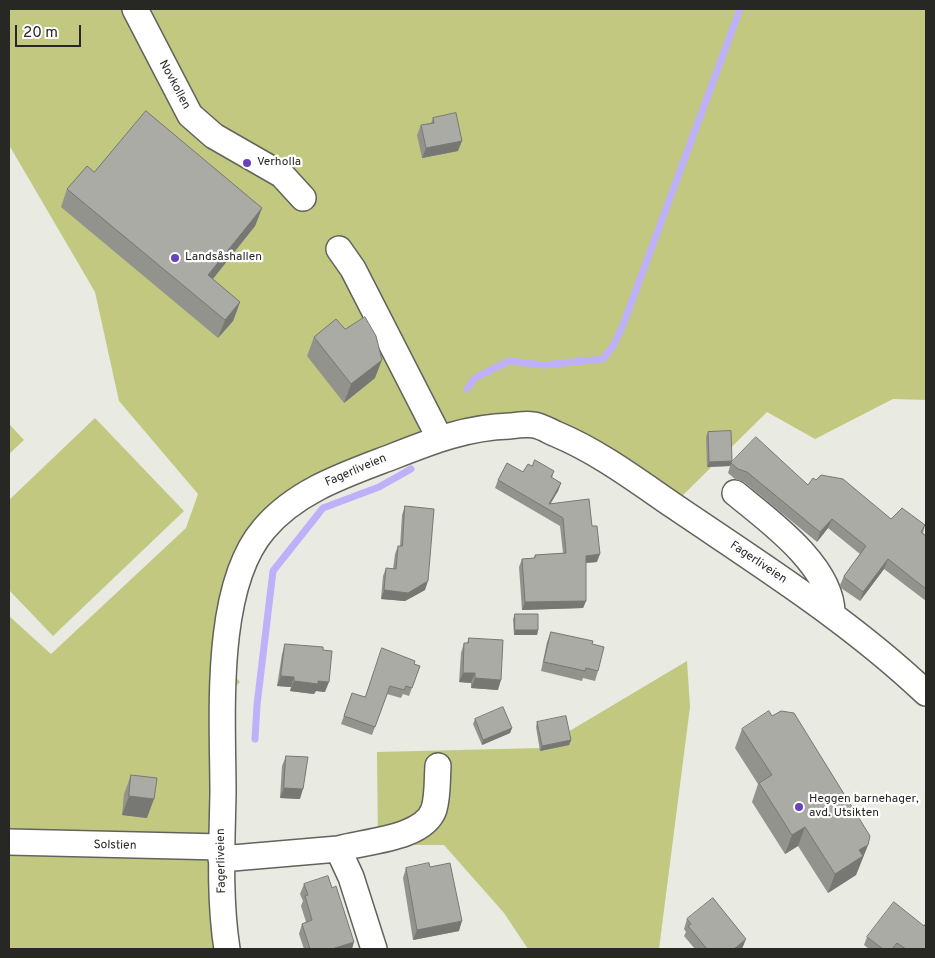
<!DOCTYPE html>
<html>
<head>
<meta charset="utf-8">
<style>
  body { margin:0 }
  #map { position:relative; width:935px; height:958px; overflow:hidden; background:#e9eae2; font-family:Overpass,sans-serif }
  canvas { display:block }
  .frame { position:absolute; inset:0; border:10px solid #272724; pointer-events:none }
  .scale { position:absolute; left:15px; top:25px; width:66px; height:22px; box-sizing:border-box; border:2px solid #272724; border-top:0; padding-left:6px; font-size:15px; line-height:18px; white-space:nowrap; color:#272724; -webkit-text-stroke:4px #fff; paint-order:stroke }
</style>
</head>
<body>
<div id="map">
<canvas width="935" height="958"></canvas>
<div class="frame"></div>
<div class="scale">20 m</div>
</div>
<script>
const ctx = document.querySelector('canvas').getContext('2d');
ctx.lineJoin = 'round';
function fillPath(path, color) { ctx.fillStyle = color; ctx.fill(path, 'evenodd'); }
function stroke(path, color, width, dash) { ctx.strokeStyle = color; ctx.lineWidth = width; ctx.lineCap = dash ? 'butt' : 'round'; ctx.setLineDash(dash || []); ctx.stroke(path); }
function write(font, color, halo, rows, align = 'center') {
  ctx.font = font + ' Overpass,sans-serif'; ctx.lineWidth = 4.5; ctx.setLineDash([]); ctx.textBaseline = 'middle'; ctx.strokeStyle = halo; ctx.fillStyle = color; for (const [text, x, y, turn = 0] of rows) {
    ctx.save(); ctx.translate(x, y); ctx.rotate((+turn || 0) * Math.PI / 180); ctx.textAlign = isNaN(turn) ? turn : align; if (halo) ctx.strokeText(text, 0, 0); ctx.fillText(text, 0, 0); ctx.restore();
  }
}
fillPath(new Path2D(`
  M9,9H926V400L893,399L815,439L767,412L673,505L530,420L343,475L260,534L230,670L240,682L228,694L229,949H9V616L51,654L186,528L198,494L119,401L95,292L9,145Z
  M95,418L184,511L53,636L9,590V500Z
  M9,424L24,440L9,454Z
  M687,661L690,707L659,949H528L504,913L444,845H378L377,752L541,748Z`), '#c3c881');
stroke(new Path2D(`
  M467,389L475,378L509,361L544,365L603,359L613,346L623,325L740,9
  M255,739L257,705L273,571L323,508L379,487L411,469`), '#beb1f9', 7);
const minor = new Path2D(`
  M135,9L190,115L214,136L282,175L303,198
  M339,249L353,269L440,439
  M735,493C768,520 832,566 832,613
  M9,842L221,847
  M338,849C365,841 424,839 434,809C438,795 437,780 438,766
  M221,859L338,849L351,877L374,949
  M227,949C219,898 222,845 223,793C223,718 213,588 264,529C297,490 347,474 394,456C432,441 468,427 510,426C517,425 527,424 534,425C541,426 549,431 556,434C599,452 636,480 674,506C761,565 850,621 926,693`);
stroke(minor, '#62635c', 28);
stroke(minor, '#fff', 25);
fillPath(new Path2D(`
  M433,118L458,151L422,158L417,135L421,125L431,123Z
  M94,172L262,208L255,226L212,279L240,302L233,321L218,338L61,207L67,189Z
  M345,329L375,378L344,403L307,356L314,337Z
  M708,432L732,463L808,485L816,480L891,519L925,525L923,533L926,536V601L884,569L860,601L841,588L840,585L844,576L860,554L828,528L817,542L744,482L735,479L728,473L730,466L707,467L706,437Z
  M532,466L554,471L552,478L561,483L558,491L551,503L597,562L586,563V601L583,608L522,610L519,567L522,559L534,558L535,555L563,553L560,526L495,488L498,480L523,472Z
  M405,506L425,590L405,601L381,599L383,576L386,568L393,569L395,554L398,546H400L402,515Z
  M515,614L538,630L537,635H514L513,619Z
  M551,632L592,644L598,671L595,681L583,678L582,681L541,671L547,642Z
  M469,638L498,690L471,688V683L459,682L461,653L464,643H467Z
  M285,644L323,650L325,692L316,691L314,694L290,691L291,687L277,686L282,654Z
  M414,664L420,666L409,696L403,694L401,698L387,694L372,735L341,724L352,693L365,697Z
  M475,719L512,728L510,733L482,745L473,724Z
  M537,722L571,740L569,745L540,751L536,727Z
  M742,729L868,845L856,875L828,893L798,846L785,854L752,802L758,784L735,748Z
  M286,756L300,799L280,798L282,766Z
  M131,775L147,818L122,815L124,794Z
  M430,867L459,931L413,940L403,878L406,868Z
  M304,884L352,949H304L299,934L302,924L306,922L301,906L303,901L300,894Z
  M687,919L742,949H695L684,936L686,932L684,929Z
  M924,926L926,949H869L864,945L867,937Z`), '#92938d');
fillPath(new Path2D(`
  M462,141L458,151L422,158L426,148Z
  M262,208L255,226L201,294L208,275Z
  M240,302L233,321L218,338L225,320Z
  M382,360L375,378L344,403L351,384Z
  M732,461L730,466L707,467L709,462Z
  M561,483L558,491L547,509L549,504Z
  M832,519L828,528L817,542L820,532Z
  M600,554L597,562L583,563L586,556Z
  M888,559L884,569L860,601L863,592Z
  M428,581L425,590L405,601L381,599L384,590Z
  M586,601L583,608L522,610L525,602Z
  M515,630H538L537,635H514Z
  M463,673H475L471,683L459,682Z
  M281,676L294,677L291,687L277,686Z
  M475,678L501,680L498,690L471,688Z
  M294,681H318L329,682L325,692L316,691L314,694L290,691Z
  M512,728L510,733L482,745L483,740Z
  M571,740L569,745L540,751L542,746Z
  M284,788L303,789L300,799L280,798Z
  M129,796L154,799L147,818L122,815Z
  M805,827L798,846L785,854L792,835Z
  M868,845L856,875L828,893L835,874L859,850Z
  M462,921L459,931L413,940L417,930Z
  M746,939L742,949H734Z
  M354,942L352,949H332Z`), '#777873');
const building = new Path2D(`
  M146,111L262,208L208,275L240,302L225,320L67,189L87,166L94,172Z
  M456,113L462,141L426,148L421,125L434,123L433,118Z
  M365,317L376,336L382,360L351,384L314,337L336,319L345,329Z
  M731,431L732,461L709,462L708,432Z
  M756,437L808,485L813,478L816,480L821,475L843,479L891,519L902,508L925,525L921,532L926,536V589L888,559L863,592L845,578L844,576L866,546L832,519L820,532L747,472L738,469L731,463Z
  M535,460L554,471L551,477L561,483L549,504L589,499L592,526H597L600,554L586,556V601L525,602L522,559L535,558V555L566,553L563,518L498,480L507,463L523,472L528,464L532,466Z
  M405,506L434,509L428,581L408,593L384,590L386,568L396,569L398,546H402Z
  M515,614H538V630H515Z
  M551,632L593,641L592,644L604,647L598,671L586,668L585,671L544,662Z
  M469,638L503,640L501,680L475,678V673H463L464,643H468Z
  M285,644L323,647V650L332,651L329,682L318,681V684L294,681V677L281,676Z
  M382,648L415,661L414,664L420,666L412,688L406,686L404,690L390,686L375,727L344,716L352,693L365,697Z
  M503,707L512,728L483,740L475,719Z
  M769,711L772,716L781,711L794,713L870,836L868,845L859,850L863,856L835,874L805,827L792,835L759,783L772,775L742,729Z
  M566,716L571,740L542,746L537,722Z
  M286,756L308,757L303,789L284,788Z
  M131,775L157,778L154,799L129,796Z
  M429,863L430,867L450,863L462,921L417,930L406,868Z
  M328,876L332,888L336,886L354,942L332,949H310L302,924L312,920L305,896L308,895L304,884Z
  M713,898L746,939L734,949H707L688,926L691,924L687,919Z
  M894,902L924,926L926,923V949H906L897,943L892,949H883L867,937Z`);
fillPath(building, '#aaaba4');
stroke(building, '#777873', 1);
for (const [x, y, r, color] of [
  [247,163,5,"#6844bc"],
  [175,258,5,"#6844bc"],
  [799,807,5,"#6844bc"]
]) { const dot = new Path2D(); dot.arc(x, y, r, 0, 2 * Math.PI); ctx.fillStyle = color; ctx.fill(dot); stroke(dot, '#fff', 2); }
write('12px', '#272724', '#fff', [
  ["Novkollen",174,85,62],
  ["Fagerliveien",356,471,-23],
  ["Fagerliveien",758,563,34],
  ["Solstien",115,846,1],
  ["Fagerliveien",222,861,-91]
]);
write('12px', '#272724', '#fff', [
  ["Verholla",257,163],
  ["Landsåshallen",185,258],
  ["Heggen barnehager,",809,800],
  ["avd. Utsikten",809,814]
], 'left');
</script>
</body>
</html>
